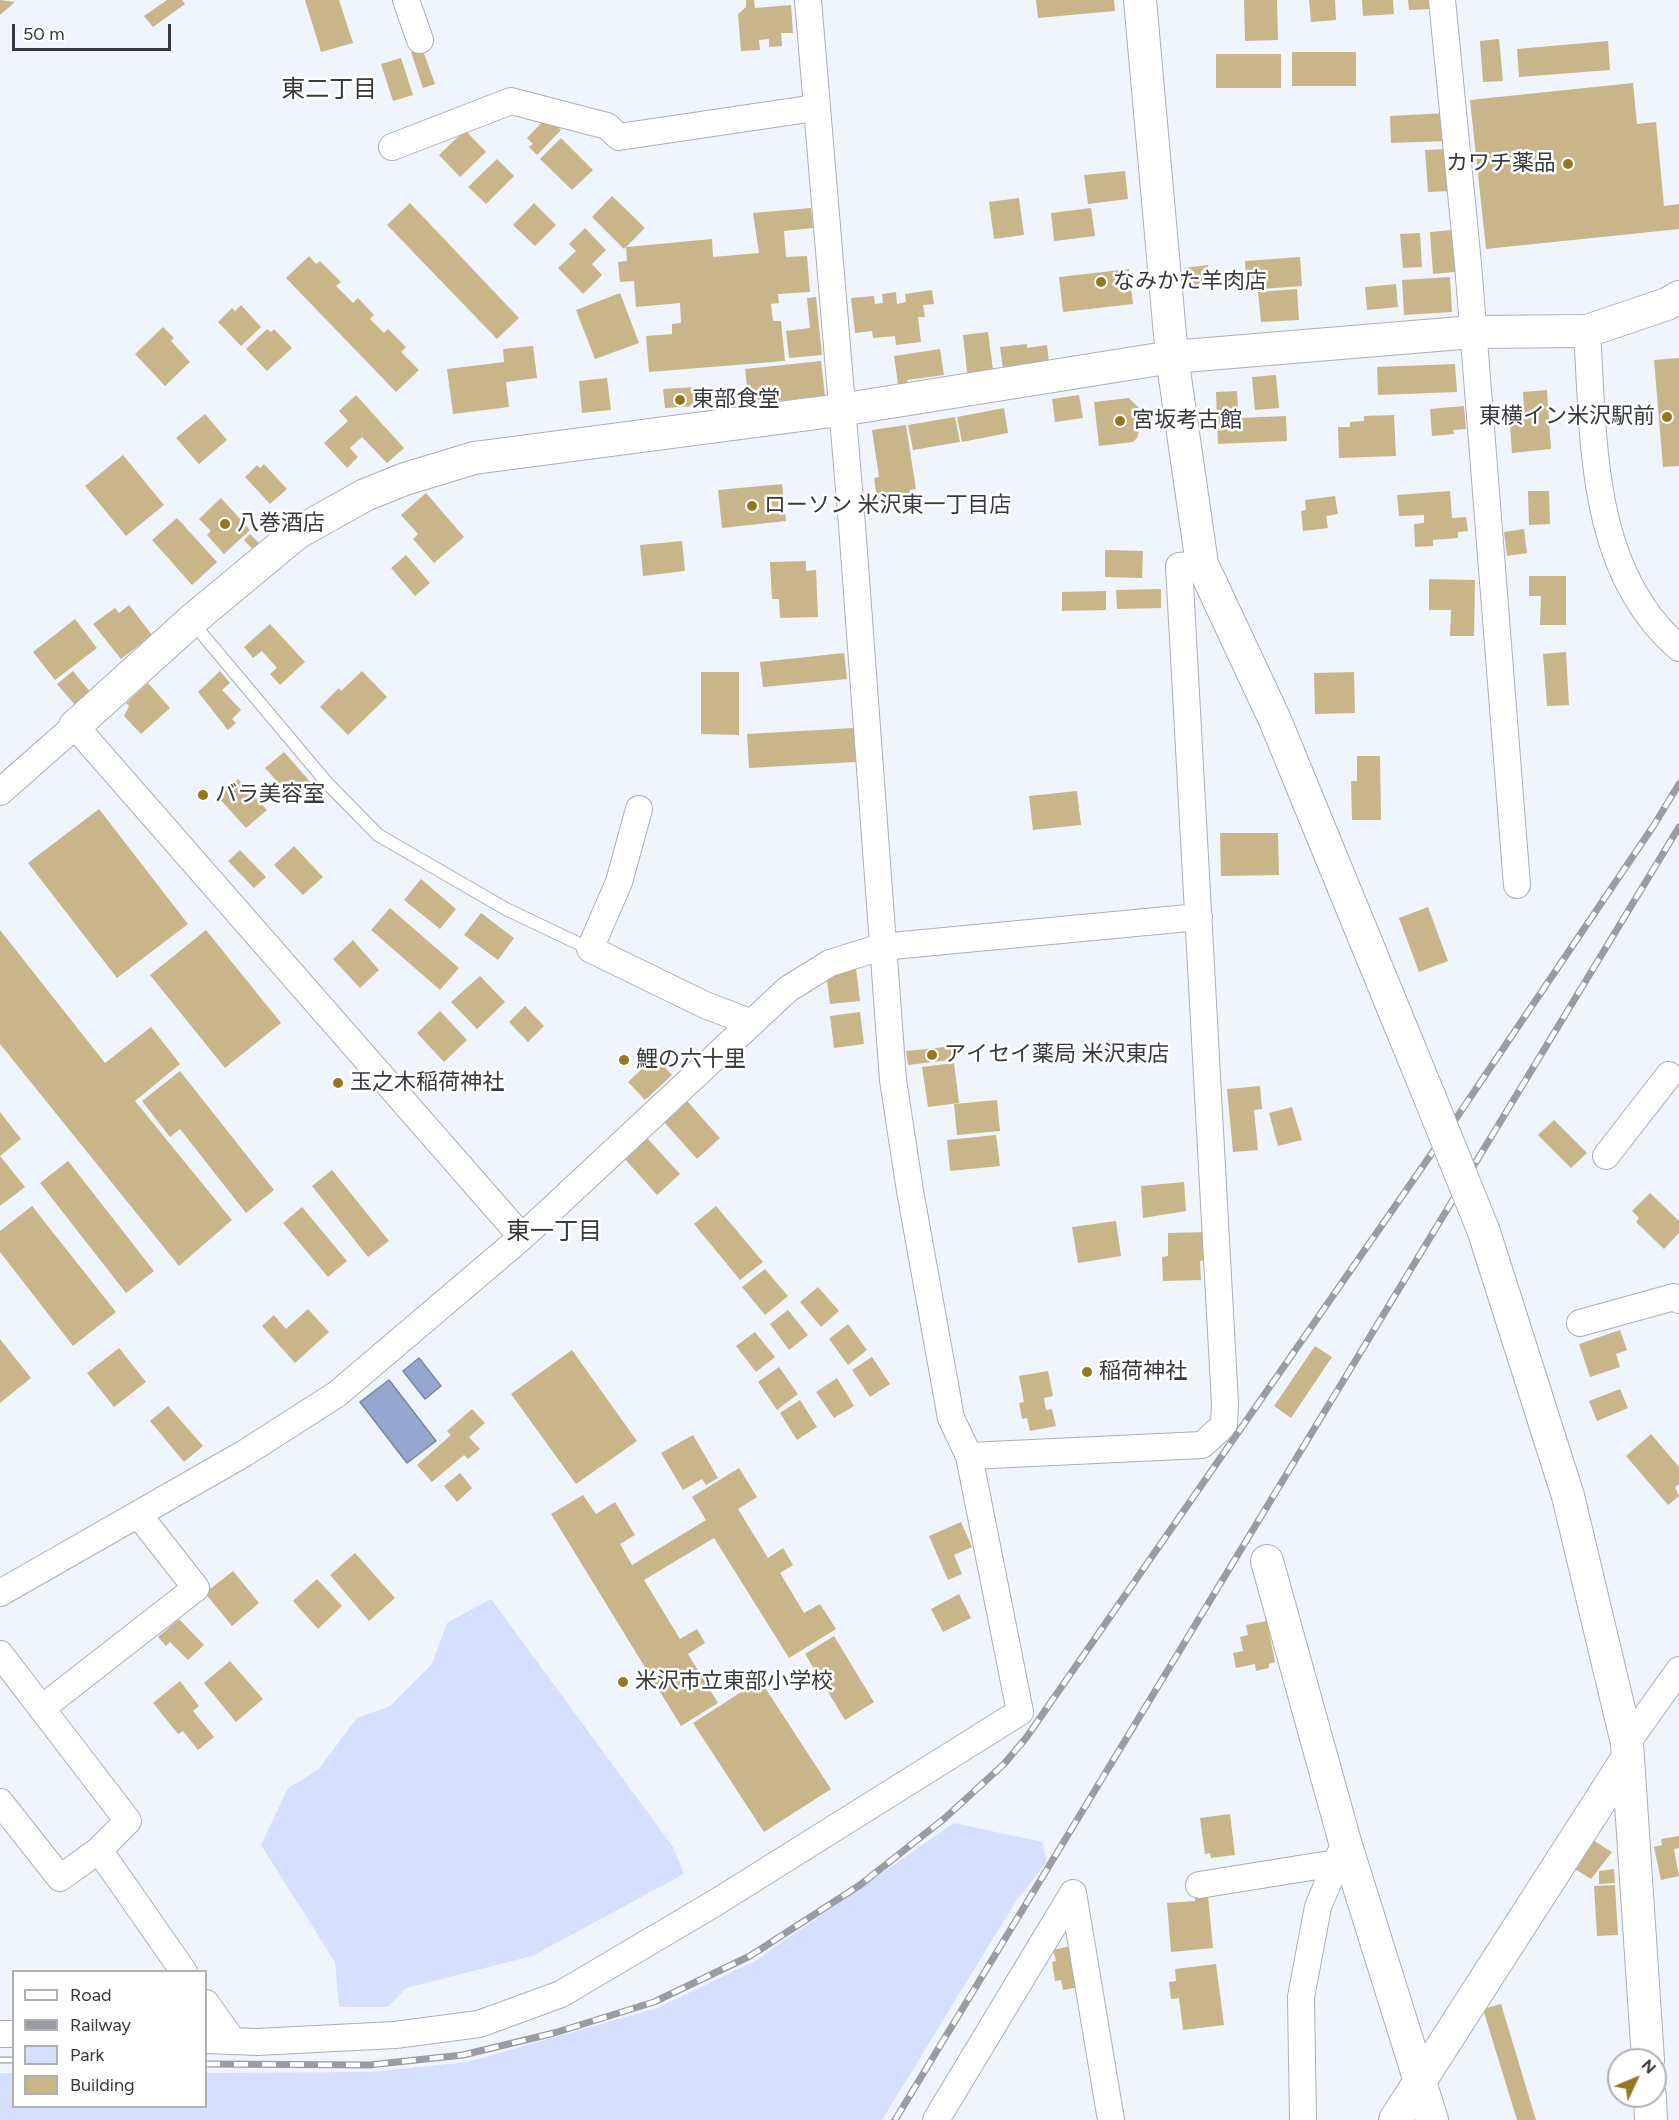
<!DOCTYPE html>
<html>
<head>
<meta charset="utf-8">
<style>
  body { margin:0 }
  #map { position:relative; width:1679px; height:2120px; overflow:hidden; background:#f0f4fd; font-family:Figtree,sans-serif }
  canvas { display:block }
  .legend { position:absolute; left:12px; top:1970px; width:195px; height:138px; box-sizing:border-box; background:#fff; border:2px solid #afb0b1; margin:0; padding:8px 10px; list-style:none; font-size:18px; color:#37393c }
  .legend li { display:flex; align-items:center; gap:12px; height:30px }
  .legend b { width:30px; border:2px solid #afb0b1 }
  .north { position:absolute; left:1607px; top:2048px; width:60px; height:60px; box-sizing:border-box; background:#fff; border:2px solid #afb0b1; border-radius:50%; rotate:46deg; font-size:16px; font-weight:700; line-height:24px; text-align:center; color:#37393c }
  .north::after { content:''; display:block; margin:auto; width:21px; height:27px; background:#94771e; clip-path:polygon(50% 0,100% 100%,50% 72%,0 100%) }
  .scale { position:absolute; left:12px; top:24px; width:159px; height:27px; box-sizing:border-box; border:3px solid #37393c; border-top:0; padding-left:8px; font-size:18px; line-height:21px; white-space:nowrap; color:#37393c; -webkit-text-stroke:4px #fff; paint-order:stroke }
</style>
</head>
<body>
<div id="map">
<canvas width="1679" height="2120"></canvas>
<ul class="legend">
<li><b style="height:8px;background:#fff"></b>Road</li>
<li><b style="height:8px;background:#999ca2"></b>Railway</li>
<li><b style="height:16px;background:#d4e0fe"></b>Park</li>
<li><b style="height:16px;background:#c8b68a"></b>Building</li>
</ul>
<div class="north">N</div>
<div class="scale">50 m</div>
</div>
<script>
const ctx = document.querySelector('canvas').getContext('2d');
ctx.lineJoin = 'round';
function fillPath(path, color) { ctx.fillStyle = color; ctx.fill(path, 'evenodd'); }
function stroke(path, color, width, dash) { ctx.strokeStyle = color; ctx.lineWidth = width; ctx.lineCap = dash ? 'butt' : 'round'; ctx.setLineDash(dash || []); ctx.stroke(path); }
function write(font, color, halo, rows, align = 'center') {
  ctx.font = font + ' Figtree,"Noto Sans JP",sans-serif'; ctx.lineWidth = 5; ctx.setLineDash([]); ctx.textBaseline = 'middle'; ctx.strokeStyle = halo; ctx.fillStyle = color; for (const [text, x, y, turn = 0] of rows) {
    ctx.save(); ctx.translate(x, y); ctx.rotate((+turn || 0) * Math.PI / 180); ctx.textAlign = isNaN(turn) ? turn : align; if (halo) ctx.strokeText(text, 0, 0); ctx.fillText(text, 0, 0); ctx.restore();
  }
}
fillPath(new Path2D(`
  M491,1599L673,1847L684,1874L532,1956L406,1988L388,2007H339L335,1962L261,1845L288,1788L318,1770L357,1718L390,1706L432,1664L447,1623Z
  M954,1823L1042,1842L1047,1862L1016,1901L882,2120H0V2073H13L14,2106H206V2073L370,2072L467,2062L657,2008L755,1961Z`), '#d4e0fe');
const water = new Path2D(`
  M419,1358L441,1386L425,1399L403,1371Z
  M389,1380L436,1441L407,1463L360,1402Z`);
fillPath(water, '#95a6cf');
stroke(water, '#7985a3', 1.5);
fillPath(new Path2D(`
  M0,0L15,2L0,15Z
  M167,0H182L185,4L153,27L144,16Z
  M305,0H339L353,43L321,52Z
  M746,0H754L755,8L791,5L793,33H781L782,46L769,47V39L759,40L760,50L741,51L738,14L746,7Z
  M1036,0H1114L1115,11L1038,18Z
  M1244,0H1277L1278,40L1245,41Z
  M1309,0H1335L1336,20L1311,22Z
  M1362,0H1393L1394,14L1363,16Z
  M1408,0H1431L1432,9L1409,10Z
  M1499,39L1503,81L1483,82L1480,41Z
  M1608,41L1610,70L1519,77L1517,49Z
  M422,48L435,84L423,88L411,52Z
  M1292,52H1356V86H1292Z
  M1216,54H1281V88H1216Z
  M401,58L413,95L393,101L381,64Z
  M1633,83L1637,124L1656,122L1664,206L1679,204V229L1486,249L1470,100Z
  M1447,113L1448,141L1391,143L1390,116Z
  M547,117L561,130L537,155L529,147L533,144L527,138Z
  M465,130L486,152L460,177L439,155Z
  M561,138L593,170L572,190L540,159Z
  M1447,149L1450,191L1428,192L1425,150Z
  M497,159L514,176L486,204L468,187Z
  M1125,171L1128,199L1088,204L1084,175Z
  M612,196L645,228L624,249L592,217Z
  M1019,198L1024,235L994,239L989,202Z
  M410,203L519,318L497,339L387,225Z
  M534,203L556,225L535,246L513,225Z
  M811,208L813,228L784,231L786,257L807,256L810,292L778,294L779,303L771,304L773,321H781L785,361L649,372L646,336L672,334V324L681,323L680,303L636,307L634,281L620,282L618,262L627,261L626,247L712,239L713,257L759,253L753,213Z
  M1091,208L1095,236L1054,241L1051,213Z
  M585,228L606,250L592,264L602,275L583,294L558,268L576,251L569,244Z
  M1452,230L1455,272L1433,274L1430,232Z
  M1420,233L1422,267L1403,268L1400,234Z
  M309,256L316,264L320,261L341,282L336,286L353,303L358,298L374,315L370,319L384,333L388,329L406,347L401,352L419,370L396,392L286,278Z
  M1300,257L1302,286L1262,289L1261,278L1246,279L1245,261Z
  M1208,265L1210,286L1185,288L1184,268Z
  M1129,269L1133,304L1063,312L1059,277Z
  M1450,277L1452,312L1404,315L1402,280Z
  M1396,284L1398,307L1367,310L1365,287Z
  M1297,289L1299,320L1261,322L1258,292Z
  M932,290L934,304L923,305L925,317H918L921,342L896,345L895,336L873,338L872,331L855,333L851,298L874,296L875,304L883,303L882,294L896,292L897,304L906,302L905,294Z
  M620,293L639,343L595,359L576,310Z
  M816,297L822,355L789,358L786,331L810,328L807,298Z
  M241,305L261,327L241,346L218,322L232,308L235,311Z
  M163,327L174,338L171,341L190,362L165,386L135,354Z
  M267,329L271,332L274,329L292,348L267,371L246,349Z
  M988,332L994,378L968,381L963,335Z
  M1027,344V348L1047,345L1050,370L1004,376L1000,347Z
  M533,346L537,378L506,382L509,407L453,414L447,369L504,362L503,349Z
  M940,349L944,375L907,380L908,383L898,384L894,356Z
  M1679,358V466L1663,467L1654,360Z
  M821,361L825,396L749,404L745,369Z
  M1455,364L1457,392L1378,395L1377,367Z
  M1276,375L1279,408L1255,410L1252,377Z
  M607,378L611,410L582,413L579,381Z
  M694,387L695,406L665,408L663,389Z
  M1547,390L1551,449L1512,453L1509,412L1524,411L1523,392Z
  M1237,391L1239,418L1286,416L1287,441L1218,444L1216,392Z
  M356,395L404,448L387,463L362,437L350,448L358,457L347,468L324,443L348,421L339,411Z
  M1079,395L1083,418L1055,422L1052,399Z
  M1129,398L1141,410L1143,417L1137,438L1133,442L1099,446L1094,402Z
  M1464,406L1466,429L1453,430L1454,434L1432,436L1430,409Z
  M1004,408L1008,433L962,442L957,417Z
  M205,414L227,440L199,464L176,438Z
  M1394,415L1396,456L1339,458L1338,427H1350V422L1364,421V416Z
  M955,417L960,442L913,450L908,425Z
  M906,425L916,489L910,490L911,499L878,504L874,478L879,477L872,430Z
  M123,455L164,505L126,536L85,486Z
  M264,464L287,489L270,504L245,477L257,465L260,468Z
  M782,484L786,521L722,528L718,490Z
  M1450,491L1452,518L1466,517L1468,531L1458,532V538L1433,540V546L1415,547L1414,524L1424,523V515L1399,516L1397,495Z
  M1528,491H1549L1550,524L1529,525Z
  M426,493L464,537L434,563L413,539L418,534L401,515Z
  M1335,496L1338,514L1326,516L1328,528L1303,531L1301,511L1306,510L1305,500Z
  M221,498L250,530L224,554L207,535L211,531L199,519Z
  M177,518L217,562L192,585L152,540Z
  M1524,529L1527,553L1507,556L1504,532Z
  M250,534L261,545L255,552L244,540Z
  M682,541L685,571L643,576L640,545Z
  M1105,550L1143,551L1142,578L1105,577Z
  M406,555L430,583L415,596L391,568Z
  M806,561V571L816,570L818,617L780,618L779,599H772L770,562Z
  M1529,576H1566V625H1540L1541,596H1529Z
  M1429,579L1475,580L1474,636H1450L1451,610H1429Z
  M1161,589V608L1117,609L1116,590Z
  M1106,591V610L1062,611V592Z
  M129,605L152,635L121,659L93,624L115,608L119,613Z
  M75,619L97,648L55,680L33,652Z
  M270,624L305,662L280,685L270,674L277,668L262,651L253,658L244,647Z
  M1566,652L1569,705L1547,706L1543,654Z
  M844,653L847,679L763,687L760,662Z
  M73,671L91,693L76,706L57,684Z
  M220,671L230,683L222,690L241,710L232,719L236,723L228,730L198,692Z
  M362,671L387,697L348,735L320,707L339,688L341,691Z
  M701,672H739V735L701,734Z
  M1354,672L1355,713L1315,714L1314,673Z
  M148,683L170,708L141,734L124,716L129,706L126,703Z
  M854,728L856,762L749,768L747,734Z
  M284,752L313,785L295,801L265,768Z
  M1357,756H1380L1381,820H1352L1351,781H1357Z
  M238,779L267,810L246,828L218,797Z
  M1077,791L1081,825L1033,830L1029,796Z
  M99,809L188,924L117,978L28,863Z
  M1220,833H1278L1279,875L1221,876Z
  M294,846L323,877L303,895L274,865Z
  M240,850L266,877L254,888L228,861Z
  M421,879L456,909L440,929L404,900Z
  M1428,907L1448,961L1419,972L1399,918Z
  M390,908L459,968L440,990L371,930Z
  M481,913L514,938L498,960L464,935Z
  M0,930L105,1063L151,1027L180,1064L135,1101L232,1220L179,1266L0,1044Z
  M206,930L281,1023L225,1068L150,975Z
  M353,940L379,970L360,988L333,959Z
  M856,968L860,1001L830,1004L826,972Z
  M480,976L505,1002L477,1029L451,1002Z
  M525,1006L544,1026L528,1042L509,1022Z
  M440,1011L467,1040L444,1062L417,1033Z
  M860,1012L864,1044L834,1048L830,1016Z
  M955,1046L957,1059L908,1065L906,1051Z
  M655,1057L672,1075L645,1100L628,1082Z
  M954,1063L959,1103L928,1107L922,1067Z
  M180,1071L274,1190L246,1213L180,1129L170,1137L142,1101Z
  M1260,1086L1262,1109L1254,1110L1258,1150L1233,1152L1227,1089Z
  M997,1100L1000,1131L957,1135L954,1104Z
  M687,1101L720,1138L697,1159L664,1122Z
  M1292,1107L1302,1140L1278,1146L1269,1113Z
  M0,1112L21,1139L0,1156Z
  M1554,1120L1587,1153L1571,1168L1538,1135Z
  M996,1135L1000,1166L950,1171L947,1140Z
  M647,1138L680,1174L657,1195L624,1158Z
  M0,1156L25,1187L0,1206Z
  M68,1161L154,1271L126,1293L40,1183Z
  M332,1170L389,1241L368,1257L312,1186Z
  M1184,1182L1186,1211L1143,1218L1141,1186Z
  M1650,1193L1679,1221V1233L1664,1249L1636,1222L1639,1218L1632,1211Z
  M32,1206L116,1312L73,1346L0,1252V1231Z
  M716,1206L763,1262L740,1280L694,1224Z
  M302,1207L347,1261L328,1277L283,1223Z
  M1116,1221L1121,1256L1078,1263L1072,1227Z
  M1206,1232L1207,1260L1200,1261L1201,1280L1163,1281L1162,1257L1168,1256V1233Z
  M765,1269L788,1296L765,1315L742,1287Z
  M818,1287L839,1311L821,1327L800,1302Z
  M308,1309L329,1332L295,1363L262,1326L274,1315L286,1329Z
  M788,1310L808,1335L789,1350L770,1324Z
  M848,1324L867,1350L848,1365L829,1339Z
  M1620,1330L1627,1350L1616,1354L1620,1367L1590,1377L1579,1344Z
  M755,1332L775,1357L756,1372L736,1346Z
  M0,1339L31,1378L0,1403Z
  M1315,1346L1332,1357L1291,1418L1274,1406Z
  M119,1348L146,1382L114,1407L87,1373Z
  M572,1350L637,1441L576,1484L511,1394Z
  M872,1357L890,1384L870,1397L852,1370Z
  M779,1367L798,1394L777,1410L758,1382Z
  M1048,1371L1053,1396L1044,1398L1046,1410L1052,1409L1056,1426L1030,1431L1027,1418L1022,1419L1019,1403L1024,1402L1019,1376Z
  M837,1378L854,1406L834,1418L816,1392Z
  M1620,1389L1628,1408L1597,1421L1589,1401Z
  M800,1400L817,1427L797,1440L780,1413Z
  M168,1406L203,1446L184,1462L150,1421Z
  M472,1409L485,1423L469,1437L480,1449L468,1459L464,1455L432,1482L417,1465L451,1435L447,1431Z
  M1651,1434L1679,1467V1484L1675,1487L1679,1496L1668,1505L1626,1456Z
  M693,1435L718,1478L706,1485L702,1479L683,1490L661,1453Z
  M739,1468L757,1497L738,1509L768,1558L783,1548L793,1565L780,1573L804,1613L820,1604L836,1629L789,1658L714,1538L644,1580L680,1639L697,1629L705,1643L688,1654L718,1703L681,1726L551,1514L583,1495L596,1514L615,1502L635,1535L620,1544L632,1565L706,1520L692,1497Z
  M460,1473L472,1488L457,1502L444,1486Z
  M961,1522L972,1547L954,1555L962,1574L948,1580L929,1536Z
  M355,1553L395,1598L369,1621L330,1575Z
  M233,1571L259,1603L232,1626L205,1593Z
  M317,1579L342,1606L318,1629L293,1601Z
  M959,1594L971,1618L943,1632L931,1609Z
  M179,1619L204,1645L188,1660L170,1642L166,1646L158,1637Z
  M1267,1621L1275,1662L1269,1664V1668L1256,1671L1255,1664L1236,1668L1233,1653L1243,1651L1240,1637L1248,1635L1246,1625Z
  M834,1636L874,1702L845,1720L805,1654Z
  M230,1661L263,1699L236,1722L204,1683Z
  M760,1680L831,1789L764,1832L693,1723Z
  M180,1681L199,1706L193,1711L214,1737L198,1750L183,1731L178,1734L153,1703Z
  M1230,1814L1235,1855L1211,1858L1210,1853L1205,1854L1200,1818Z
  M1679,1836V1848L1674,1849L1679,1876L1661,1880L1654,1847L1662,1845L1661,1839Z
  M1588,1837L1612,1852L1591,1879L1570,1866Z
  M1614,1869L1615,1883L1599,1884V1871Z
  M1615,1885L1618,1935L1597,1936L1594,1886Z
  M1208,1896L1213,1948L1171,1952L1167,1903L1195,1901V1897Z
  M1071,1946L1079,1987L1063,1990L1061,1980L1055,1981L1052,1962L1056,1961L1053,1950Z
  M1216,1964L1224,2025L1183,2030L1179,1998L1171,1999L1169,1982L1176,1981L1175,1969Z
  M1501,2004L1536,2120H1517L1483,2009Z`), '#c8b68a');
const service = new Path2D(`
  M192,622L328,784L378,835L506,909L590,949`);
const minor = new Path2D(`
  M406,0L420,40
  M1442,0L1468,264L1517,885
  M392,147L511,101L607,126L619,137L815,108
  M1587,331C1594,440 1589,571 1679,648
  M0,792L75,726L522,1237
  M639,809L619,882L590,949L705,1005L752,1023
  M1606,1156L1669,1075
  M1580,1323L1674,1297L1679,1300
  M969,1456L1202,1445L1224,1425L1225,1404L1179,566L1202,564
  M0,1593L245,1453L337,1394L522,1237L788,989L830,963L881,947L1199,917
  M0,1654L128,1821L99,1850
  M42,1708L196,1588L138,1514
  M1627,1743L1679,1670
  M0,1802L60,1878L99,1850L184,1972
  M1199,1885L1336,1863
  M1073,1893L1111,2120
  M206,2003L233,2041
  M0,2034H14
  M206,2040L257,2042L395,2035L479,2024L561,1994L715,1903L1020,1712L969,1456L951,1418L910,1191L893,1080L852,525L808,0
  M936,2120L1073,1893
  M1303,2120L1301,1997L1318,1907L1345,1842`);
const tertiary = new Path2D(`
  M1140,0L1172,357L1202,564L1275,720L1430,1098
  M75,726L191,621L297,533L365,495L405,479L474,458L840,410L1172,357L1473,332L1587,331L1667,304L1679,297
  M1484,1232L1568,1496L1627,1743L1648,2060
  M1267,1561L1345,1842L1432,2120
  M1650,2096L1651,2120
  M1395,2120L1627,1759`);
stroke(service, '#aaaeb7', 14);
stroke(minor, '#aaaeb7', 28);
stroke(tertiary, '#aaaeb7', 34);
stroke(service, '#fff', 12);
stroke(minor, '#fff', 26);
stroke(tertiary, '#fff', 32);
const rail = new Path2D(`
  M0,2060H14
  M206,2064L369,2065L463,2055L554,2033L654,2002L750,1956L860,1885L945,1818L1004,1764L1026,1738L1457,1117L1654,825L1679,784
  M895,2120L1679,827`);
stroke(rail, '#999ca2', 7);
stroke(rail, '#fff', 4.5, [14]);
const tertiaryBridge = new Path2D(`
  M1430,1098L1484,1232`);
stroke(tertiaryBridge, '#aaaeb7', 34, []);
stroke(tertiaryBridge, '#fff', 32);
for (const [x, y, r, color] of [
  [1568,164,6,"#94771e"],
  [1101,282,6,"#94771e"],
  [680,400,6,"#94771e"],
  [1667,417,6,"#94771e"],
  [1120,421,6,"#94771e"],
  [752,506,6,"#94771e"],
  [225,524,6,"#94771e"],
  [203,795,6,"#94771e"],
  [932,1055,6,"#94771e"],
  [624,1060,6,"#94771e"],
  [338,1083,6,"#94771e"],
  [1087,1372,6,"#94771e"],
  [623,1682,6,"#94771e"]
]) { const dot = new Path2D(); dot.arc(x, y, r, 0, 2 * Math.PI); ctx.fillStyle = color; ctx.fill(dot); stroke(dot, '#fff', 2); }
write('22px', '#37393c', '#fff', [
  ["カワチ薬品",1556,164,"right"],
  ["なみかた羊肉店",1113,282],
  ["東部食堂",692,400],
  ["東横イン米沢駅前",1655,417,"right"],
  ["宮坂考古館",1132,421],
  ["ローソン 米沢東一丁目店",764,506],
  ["八巻酒店",237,524],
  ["バラ美容室",215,795],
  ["アイセイ薬局 米沢東店",944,1055],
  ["鯉の六十里",636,1060],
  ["玉之木稲荷神社",350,1083],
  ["稲荷神社",1099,1372],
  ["米沢市立東部小学校",635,1682]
], 'left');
write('24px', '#37393c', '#fff', [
  ["東二丁目",329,90],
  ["東一丁目",554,1232]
]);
</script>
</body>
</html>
